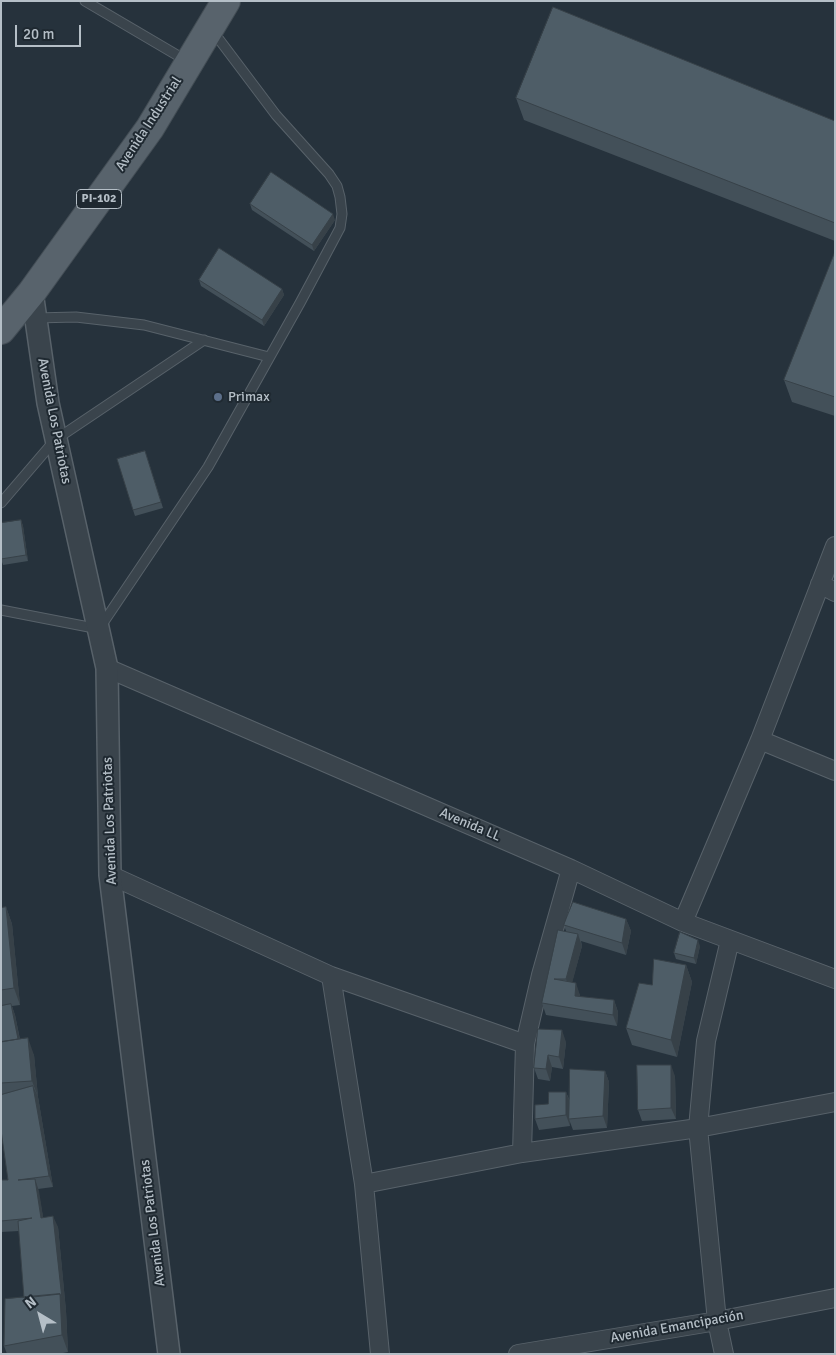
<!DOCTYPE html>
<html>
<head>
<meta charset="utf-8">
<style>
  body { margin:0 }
  #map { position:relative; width:836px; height:1355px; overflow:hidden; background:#26323c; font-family:Signika,sans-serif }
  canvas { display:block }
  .frame { position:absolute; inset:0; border:2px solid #b5bfc7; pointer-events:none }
  .north { position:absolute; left:15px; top:1290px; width:50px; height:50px; -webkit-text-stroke:4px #1f2931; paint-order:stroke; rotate:323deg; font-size:14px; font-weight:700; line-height:20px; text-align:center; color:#b5bfc7 }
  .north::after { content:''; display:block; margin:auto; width:18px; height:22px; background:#b5bfc7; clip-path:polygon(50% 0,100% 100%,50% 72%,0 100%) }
  .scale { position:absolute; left:15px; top:25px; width:66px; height:22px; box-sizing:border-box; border:2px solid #b5bfc7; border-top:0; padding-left:6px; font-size:15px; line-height:18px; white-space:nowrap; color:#b5bfc7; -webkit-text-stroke:4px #1f2931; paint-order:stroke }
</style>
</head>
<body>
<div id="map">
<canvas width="836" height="1355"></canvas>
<div class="frame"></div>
<div class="north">N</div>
<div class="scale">20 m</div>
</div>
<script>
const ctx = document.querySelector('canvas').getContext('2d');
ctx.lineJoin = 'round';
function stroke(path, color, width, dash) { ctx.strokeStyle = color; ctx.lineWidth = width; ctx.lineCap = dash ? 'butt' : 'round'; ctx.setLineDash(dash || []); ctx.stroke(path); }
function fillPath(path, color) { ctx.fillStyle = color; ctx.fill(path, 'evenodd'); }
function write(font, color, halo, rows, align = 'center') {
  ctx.font = font + ' Signika,sans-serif'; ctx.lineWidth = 4; ctx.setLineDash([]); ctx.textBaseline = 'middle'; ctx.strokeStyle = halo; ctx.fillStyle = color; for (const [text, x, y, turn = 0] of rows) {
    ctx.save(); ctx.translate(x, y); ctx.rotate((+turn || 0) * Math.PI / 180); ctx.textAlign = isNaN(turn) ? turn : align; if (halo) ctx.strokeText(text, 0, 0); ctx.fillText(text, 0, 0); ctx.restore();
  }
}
const service = new Path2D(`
  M85,1L187,61
  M35,318L76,317L144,325L269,357
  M1,503L55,440L204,340
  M1,610L99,629L208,467L300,303L340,228L342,214L340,197L337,186L329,174L276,115L212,30`);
const minor = new Path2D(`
  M820,584L835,592
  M107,668L571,869L683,922L835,979
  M760,740L835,771
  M110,875L331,976L525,1044
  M683,922L760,740L835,546
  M331,976L364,1184L380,1354
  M522,1153L525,1044L541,975L571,869
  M364,1184L522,1153L698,1128L835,1102
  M518,1354L717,1321L835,1298
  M724,1354L717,1321L698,1128L706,1041L730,940`);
const tertiary = new Path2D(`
  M32,292L48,403L107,668L110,875L169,1354`);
const primary = new Path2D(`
  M1,330L32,292L150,128L226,1`);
stroke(service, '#58626a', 11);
stroke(minor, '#58626a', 20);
stroke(tertiary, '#58626a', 24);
stroke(primary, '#434d55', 30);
stroke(service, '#3a444c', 9);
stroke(minor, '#3a444c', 18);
stroke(tertiary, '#3a444c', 21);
stroke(primary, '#58636c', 28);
fillPath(new Path2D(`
  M516,98L835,121V241L524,120Z
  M250,204L335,220L314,251L252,210Z
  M835,252V416L792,402L784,380Z
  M199,280L282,289L284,295L264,326L201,286Z
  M145,451L163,508L135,516L133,510Z
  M21,520L23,526L28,561L3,565L1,559Z
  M6,907L12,924L20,1005L12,1006L15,1015L20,1039L34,1055L38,1097L53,1187L38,1189L43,1217L58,1227L66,1311L68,1352L58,1354H7L4,1346L24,1298L19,1231L1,1232V1180H8L1,1130V908Z
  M626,919L631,931L626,955L581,941L582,946L572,982L580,995V997L614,1000L618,1012L617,1026L546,1015L542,1003L566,931L564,925Z
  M700,946L696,964L676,959L674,953Z
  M686,965L692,982L677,1057L632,1045L626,1028L652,985Z
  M538,1029L566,1042L563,1069L552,1067L550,1081L538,1079L534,1068Z
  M605,1071L609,1082L607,1128L573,1130L570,1122V1126L539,1130L535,1119L548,1104L566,1092L570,1101Z
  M675,1076L676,1119L642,1121L638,1110Z`), '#435059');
fillPath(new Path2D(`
  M333,214L335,220L314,251L312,245Z
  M282,289L284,295L264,326L262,320Z
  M21,520L23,526L28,561L26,555Z
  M6,907L12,924L20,1005L14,988Z
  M626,919L631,931L626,955L622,943Z
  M578,934L582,946L570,991L566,979Z
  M698,940L700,946L696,964L694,958Z
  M686,965L692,982L677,1057L671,1040Z
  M576,983L580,995L579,1008L575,996Z
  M614,1000L618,1012L617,1026L613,1015Z
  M11,1004L15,1015L23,1056L19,1045Z
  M562,1030L566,1042L563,1069L559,1057Z
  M28,1038L34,1055L38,1097L32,1081Z
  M548,1055L552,1067L550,1081L546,1069Z
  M671,1065L675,1076L676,1119L671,1108Z
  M605,1071L609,1082L607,1128L603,1116Z
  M33,1086L38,1097L53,1187L49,1176Z
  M566,1092L570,1103L569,1119L570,1122V1126L566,1115Z
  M35,1179L39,1191L45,1229L41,1218Z
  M53,1216L58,1227L66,1311L68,1352L62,1335Z`), '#374148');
const building = new Path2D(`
  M553,7L835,121V223L516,98Z
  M271,172L333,214L312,245L250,204Z
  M219,248L282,289L262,320L199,280Z
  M835,252V397L784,380Z
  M145,451L161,502L133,510L117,459Z
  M21,520L26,555L1,559V523Z
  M573,902L626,919L622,943L564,925Z
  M6,907L14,988L1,990V908Z
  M558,930L578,934L566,979H554L576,983L575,996L614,1000L613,1015L542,1003Z
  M680,932L698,940L694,958L674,953Z
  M654,959L686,965L671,1040L626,1028L639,983L652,985Z
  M11,1004L18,1039L1,1042V1006Z
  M538,1029L562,1030L559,1057L548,1055L546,1069L534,1068Z
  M28,1038L32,1081L1,1083V1042Z
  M637,1065H671V1108L638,1110Z
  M570,1069L605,1071L603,1116L569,1119Z
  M33,1086L49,1176L18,1180L35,1179L41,1218L53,1216L62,1299L60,1294L24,1298L18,1221L32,1218L1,1221V1180H8L1,1130V1095Z
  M549,1092H566V1115L535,1119V1105L548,1104Z
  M60,1294L62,1335L4,1346L5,1299Z`);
fillPath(building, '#4e5d67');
stroke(building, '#374148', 1);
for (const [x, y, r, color] of [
  [218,397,5,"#5c6f8a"]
]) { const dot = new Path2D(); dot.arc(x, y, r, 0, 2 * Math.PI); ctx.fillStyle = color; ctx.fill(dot); stroke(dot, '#1f2931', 2); }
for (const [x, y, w] of [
  [99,199,45]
]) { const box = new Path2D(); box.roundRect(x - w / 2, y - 9.5, w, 19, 4); ctx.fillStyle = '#1f2931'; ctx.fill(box); stroke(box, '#b5bfc7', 1); }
write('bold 12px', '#b5bfc7', null, [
  ["PI-102",99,199]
]);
write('14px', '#b5bfc7', '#1f2931', [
  ["Avenida Industrial",149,124,-57],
  ["Avenida Los Patriotas",54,421,79],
  ["Avenida Los Patriotas",110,821,-92],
  ["Avenida LL",470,825,23],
  ["Avenida Los Patriotas",153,1223,-97],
  ["Avenida Emancipación",677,1327,-10]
]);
write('14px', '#b5bfc7', '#1f2931', [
  ["Primax",228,397]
], 'left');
</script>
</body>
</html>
